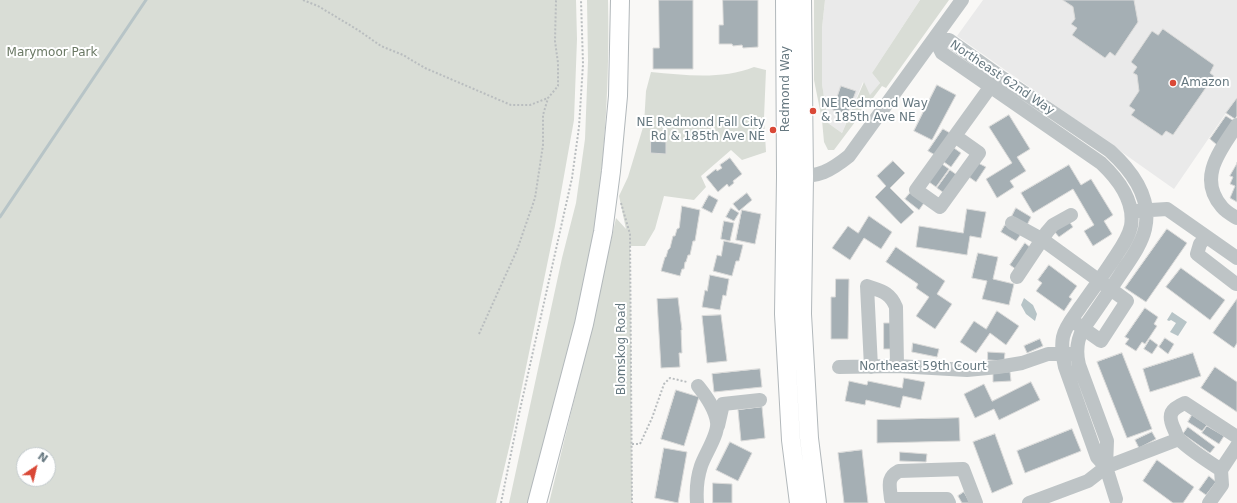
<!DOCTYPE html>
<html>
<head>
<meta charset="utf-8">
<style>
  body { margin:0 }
  #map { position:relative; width:1237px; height:503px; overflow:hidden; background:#f9f8f6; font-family:"DejaVu Sans",sans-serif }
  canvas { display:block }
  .north { position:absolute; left:16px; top:447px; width:40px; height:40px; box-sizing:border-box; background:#fff; border:1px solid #c2c9cc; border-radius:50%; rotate:35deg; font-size:11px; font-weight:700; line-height:16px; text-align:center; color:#667880 }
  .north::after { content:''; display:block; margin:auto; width:14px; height:18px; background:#d94836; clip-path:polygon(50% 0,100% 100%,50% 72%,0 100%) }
</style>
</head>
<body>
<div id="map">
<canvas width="1237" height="503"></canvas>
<div class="north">N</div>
</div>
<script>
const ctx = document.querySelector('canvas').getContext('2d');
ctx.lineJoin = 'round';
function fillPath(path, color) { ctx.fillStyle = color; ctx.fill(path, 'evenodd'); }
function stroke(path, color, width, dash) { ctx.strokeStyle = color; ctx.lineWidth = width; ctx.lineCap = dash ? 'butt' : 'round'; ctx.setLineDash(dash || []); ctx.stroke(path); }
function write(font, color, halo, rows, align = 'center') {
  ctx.font = font + ' "DejaVu Sans",sans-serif'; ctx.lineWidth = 4; ctx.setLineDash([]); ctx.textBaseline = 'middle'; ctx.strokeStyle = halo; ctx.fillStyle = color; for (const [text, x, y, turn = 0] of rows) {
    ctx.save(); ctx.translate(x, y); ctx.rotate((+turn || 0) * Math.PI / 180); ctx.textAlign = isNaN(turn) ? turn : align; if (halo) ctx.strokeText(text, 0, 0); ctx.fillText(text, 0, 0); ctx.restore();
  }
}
fillPath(new Path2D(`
  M825,0H920L872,73L880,83L870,96L863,82L842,133L828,123L822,84V28Z
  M983,0H1237V97L1174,189L957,36Z`), '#eaeaea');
fillPath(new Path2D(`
  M0,0H576L577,39L574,120L555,226L513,431L496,503H0ZM24,455H48V479H24Z
  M587,0H608C610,96 603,195 583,289C568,361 547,432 528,503H509L562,258L576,203L585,139L588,61Z
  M814,0H825L822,28V84L828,123L842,133L864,82L870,95L880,83L872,73L920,0H949L886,88L882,86L834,150H828L824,142L822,120L814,80Z
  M754,67L766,70L764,118L766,152L742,160L731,150L701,176L706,187L694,200L664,196L655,229L645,246H630L632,503H549L590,335L616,218L626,229L619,196L628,177L644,124L646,91L651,72C684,75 722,80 754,67Z`), '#d9ddd6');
fillPath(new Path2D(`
  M1024,298L1033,305L1037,314L1035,321L1026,314L1021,305Z
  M1172,312L1187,322L1178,336L1170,332L1176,323L1171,320L1169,321L1167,320Z`), '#b7c4c7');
stroke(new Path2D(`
  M0,217L146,0`), '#b7c4c7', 3);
const building = new Path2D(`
  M659,0H693V69H653V48H659Z
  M723,0H758V47L743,48L742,45L733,46L732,44H719V25H723Z
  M1063,0H1134L1138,22L1115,56L1110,52L1105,58L1072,35L1077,28L1071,24L1075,19L1073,7Z
  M1163,29L1214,65L1210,73L1214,76L1173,135L1166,131L1162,136L1131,115L1135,110L1129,106L1139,91L1137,75L1133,73L1137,67L1131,62L1152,31L1158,35Z
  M937,85L956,95L932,140L914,131Z
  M841,86L856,91L847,115L833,110Z
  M1237,98V116L1235,119L1226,113Z
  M1009,115L1030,149L1017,157L1026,171L1010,181L1014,187L997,198L986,179L1012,163L989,127Z
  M1226,116L1234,121L1217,145L1210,139Z
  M943,129L950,133L935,155L928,151Z
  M651,141L666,142V154L651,153Z
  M954,148L961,153L951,167L944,162Z
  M730,158L742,174L733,181L734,183L729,187L727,184L718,192L706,177L716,169L717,171L722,168L720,165Z
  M893,161L905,173L890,188L914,212L901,224L875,197L886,186L877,176Z
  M978,163L986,167L976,182L969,177Z
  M1237,163V162V202L1230,198L1235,186L1230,184L1233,177L1230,176Z
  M942,164L949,169L936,187L929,182Z
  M1069,165L1081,185L1091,179L1113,215L1104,221L1112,234L1093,246L1084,231L1094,225L1073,189L1033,213L1021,193Z
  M950,170L957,175L944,193L937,188Z
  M747,193L752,200L739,211L733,204Z
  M910,193L924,203L919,210L905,199Z
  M709,195L718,200L712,213L702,208Z
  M682,206L700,210L695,241H693L690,255H688L686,262H685L684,269H682L680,276L661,271L665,257H666L668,250L670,248L673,236H675L677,229L679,228Z
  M731,208L739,213L734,221L726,217Z
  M1016,208L1031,217L1027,225L1012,216Z
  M967,209L986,212L981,238L970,236L967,255L916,247L919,226L963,233Z
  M742,210L761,214L755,244L736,240Z
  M869,216L892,232L881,249L864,238L850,260L832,248L848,226L858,233Z
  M1068,220L1073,227L1059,237L1054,231Z
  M724,221L734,223L730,241L721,239Z
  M1005,225L1021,234L1016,241L1001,232Z
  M1167,229L1187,243L1146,302L1125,288Z
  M724,241L743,245L739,261H736L732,276L713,271L717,255L721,256Z
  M1025,243L1031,248L1017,270L1010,265Z
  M896,247L945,281L937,294L952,304L935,329L916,316L929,297L916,288L918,284L886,262Z
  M978,253L998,257L993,279L1014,284L1009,305L982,299L987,281L972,278Z
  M1049,265L1077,286L1069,297L1072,299L1064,311L1036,291L1042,283L1038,280Z
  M1181,268L1225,300L1210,320L1166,287Z
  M710,275L729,279L726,296L723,295L720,310L702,307L705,290L707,291Z
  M836,279H849L848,339H831V297H835Z
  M678,298L682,330H681L682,353H679L680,367L661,368L657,299Z
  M1237,299V343L1234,348L1213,333Z
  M1145,308L1158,317L1154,324L1157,326L1145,344L1142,342L1136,351L1125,344L1129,339L1125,337Z
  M997,311L1019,326L1006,345L990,333L976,353L960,342L974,321L986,329Z
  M721,315L727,361L707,363L702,316Z
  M884,323H892V349H884Z
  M1165,338L1174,344L1168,354L1159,347Z
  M1040,339L1043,346L1027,353L1024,346Z
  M1150,339L1158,345L1152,354L1144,349Z
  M913,343L939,349L937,357L912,352Z
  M988,352L1005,353L1004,361L988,360Z
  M1122,353L1152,429L1127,438L1097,362Z
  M1193,353L1201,376L1150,392L1143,369Z
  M1215,367L1237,382V412L1201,388Z
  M760,369L762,387L714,392L712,374Z
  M1010,372L1011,381L993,382V373Z
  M904,378L925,382L921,400L903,396L900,408L866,400L865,405L845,401L849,381L867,385L868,381L902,388Z
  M1031,382L1040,400L999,420L994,409L975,418L964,394L984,384L992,401Z
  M676,390L699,397L684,446L661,439Z
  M762,407L765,438L741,441L738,410Z
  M1192,415L1207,425L1202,431L1188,422Z
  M959,418L960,441L877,443V420Z
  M1207,426L1224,436L1219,444L1202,433Z
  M1188,427L1215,447L1210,453L1183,434Z
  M1072,429L1081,451L1025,473L1017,451Z
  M1152,432L1156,439L1139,448L1135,440Z
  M995,434L1013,484L992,493L973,442Z
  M730,442L752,453L738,481L716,470Z
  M664,448L687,452L678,503L655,498Z
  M862,450L868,503H844L838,453Z
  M900,452L927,454L926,462L900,461Z
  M1157,460L1194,487L1183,503H1173L1143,481Z
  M1209,476L1216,482L1206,495L1199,490Z
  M713,483L732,484V503H713Z
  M964,492L970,503H962L958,496Z`);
fillPath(building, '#a5afb4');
stroke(building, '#dadad9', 1);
const major = new Path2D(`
  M785,0L786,177L784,314L791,440L799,503
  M802,0L804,176L802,314L809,438L817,503
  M537,503L584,324L603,232L611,171L618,96L620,0`);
stroke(major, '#b2b8bb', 20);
stroke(new Path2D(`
  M303,0L318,6L358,30L381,46L403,55L425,68L511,105H530L548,98
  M621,203L630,234L632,503
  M479,334L517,250L535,198L543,145V115L548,98L558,86V63L555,41L556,0
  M632,444H640L652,418L664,384L670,378L687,382
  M501,503L519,414L572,178L579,127L583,64L581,0`), '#b9bdbf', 2, [2, 2]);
stroke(new Path2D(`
  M935,39L949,40L998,75L1110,151C1132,171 1152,198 1145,229C1141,246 1129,261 1120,275C1108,293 1096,311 1083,329C1077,340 1076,353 1079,365L1107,441L1106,467L1116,499
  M935,39L942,53L1101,163C1118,179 1135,201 1131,226C1128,240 1118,252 1111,263C1101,278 1091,292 1081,306C1075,315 1065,326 1063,337C1061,347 1063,358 1065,367L1097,457L1106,467
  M1237,125C1220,151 1197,178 1222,207C1226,212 1232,215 1237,218
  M955,136L979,153L940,207L916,190L996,79
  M794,177C820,176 829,172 849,156L962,0
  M1135,211L1167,209L1237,258
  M1012,223L1043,240L1127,301L1101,341L1077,324
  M1206,237L1200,244L1197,254L1236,284L1237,283
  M1017,277L1047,232L1053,225L1071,215
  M839,367L897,366L967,370L998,367L1022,363L1048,354H1071
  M871,367L867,286C881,291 890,292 896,307L897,366
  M718,426L723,404L760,400
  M1221,470L1237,446
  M697,503C696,490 697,478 701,466C705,454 719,434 717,422C715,408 706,396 698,386
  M949,503L947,499H891C890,486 886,478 899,471L963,469L976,503
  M1029,503L1088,481L1106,467L1179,439
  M1209,503L1222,485L1221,470C1208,461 1191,451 1180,440C1177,438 1176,433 1174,429C1167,414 1171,409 1185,403L1237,437`), '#bec4c6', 14);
stroke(major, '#fff', 18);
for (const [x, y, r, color] of [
  [1173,83,4,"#d94836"],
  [813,111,4,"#d94836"],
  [773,130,4,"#d94836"]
]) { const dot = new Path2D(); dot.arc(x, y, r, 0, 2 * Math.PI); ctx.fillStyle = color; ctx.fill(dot); stroke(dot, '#fff', 1.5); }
write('12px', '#6a7864', '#fff', [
  ["Marymoor Park",52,53]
]);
write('12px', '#667880', '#fff', [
  ["Northeast 62nd Way",1002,78,34],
  ["Redmond Way",786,89,-90],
  ["Blomskog Road",622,349,-90],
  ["Northeast 59th Court",923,367]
]);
write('12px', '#667880', '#fff', [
  ["Amazon",1181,83],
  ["NE Redmond Way",821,104],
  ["& 185th Ave NE",821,118],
  ["NE Redmond Fall City",765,123,"right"],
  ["Rd & 185th Ave NE",765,137,"right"]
], 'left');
</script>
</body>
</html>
